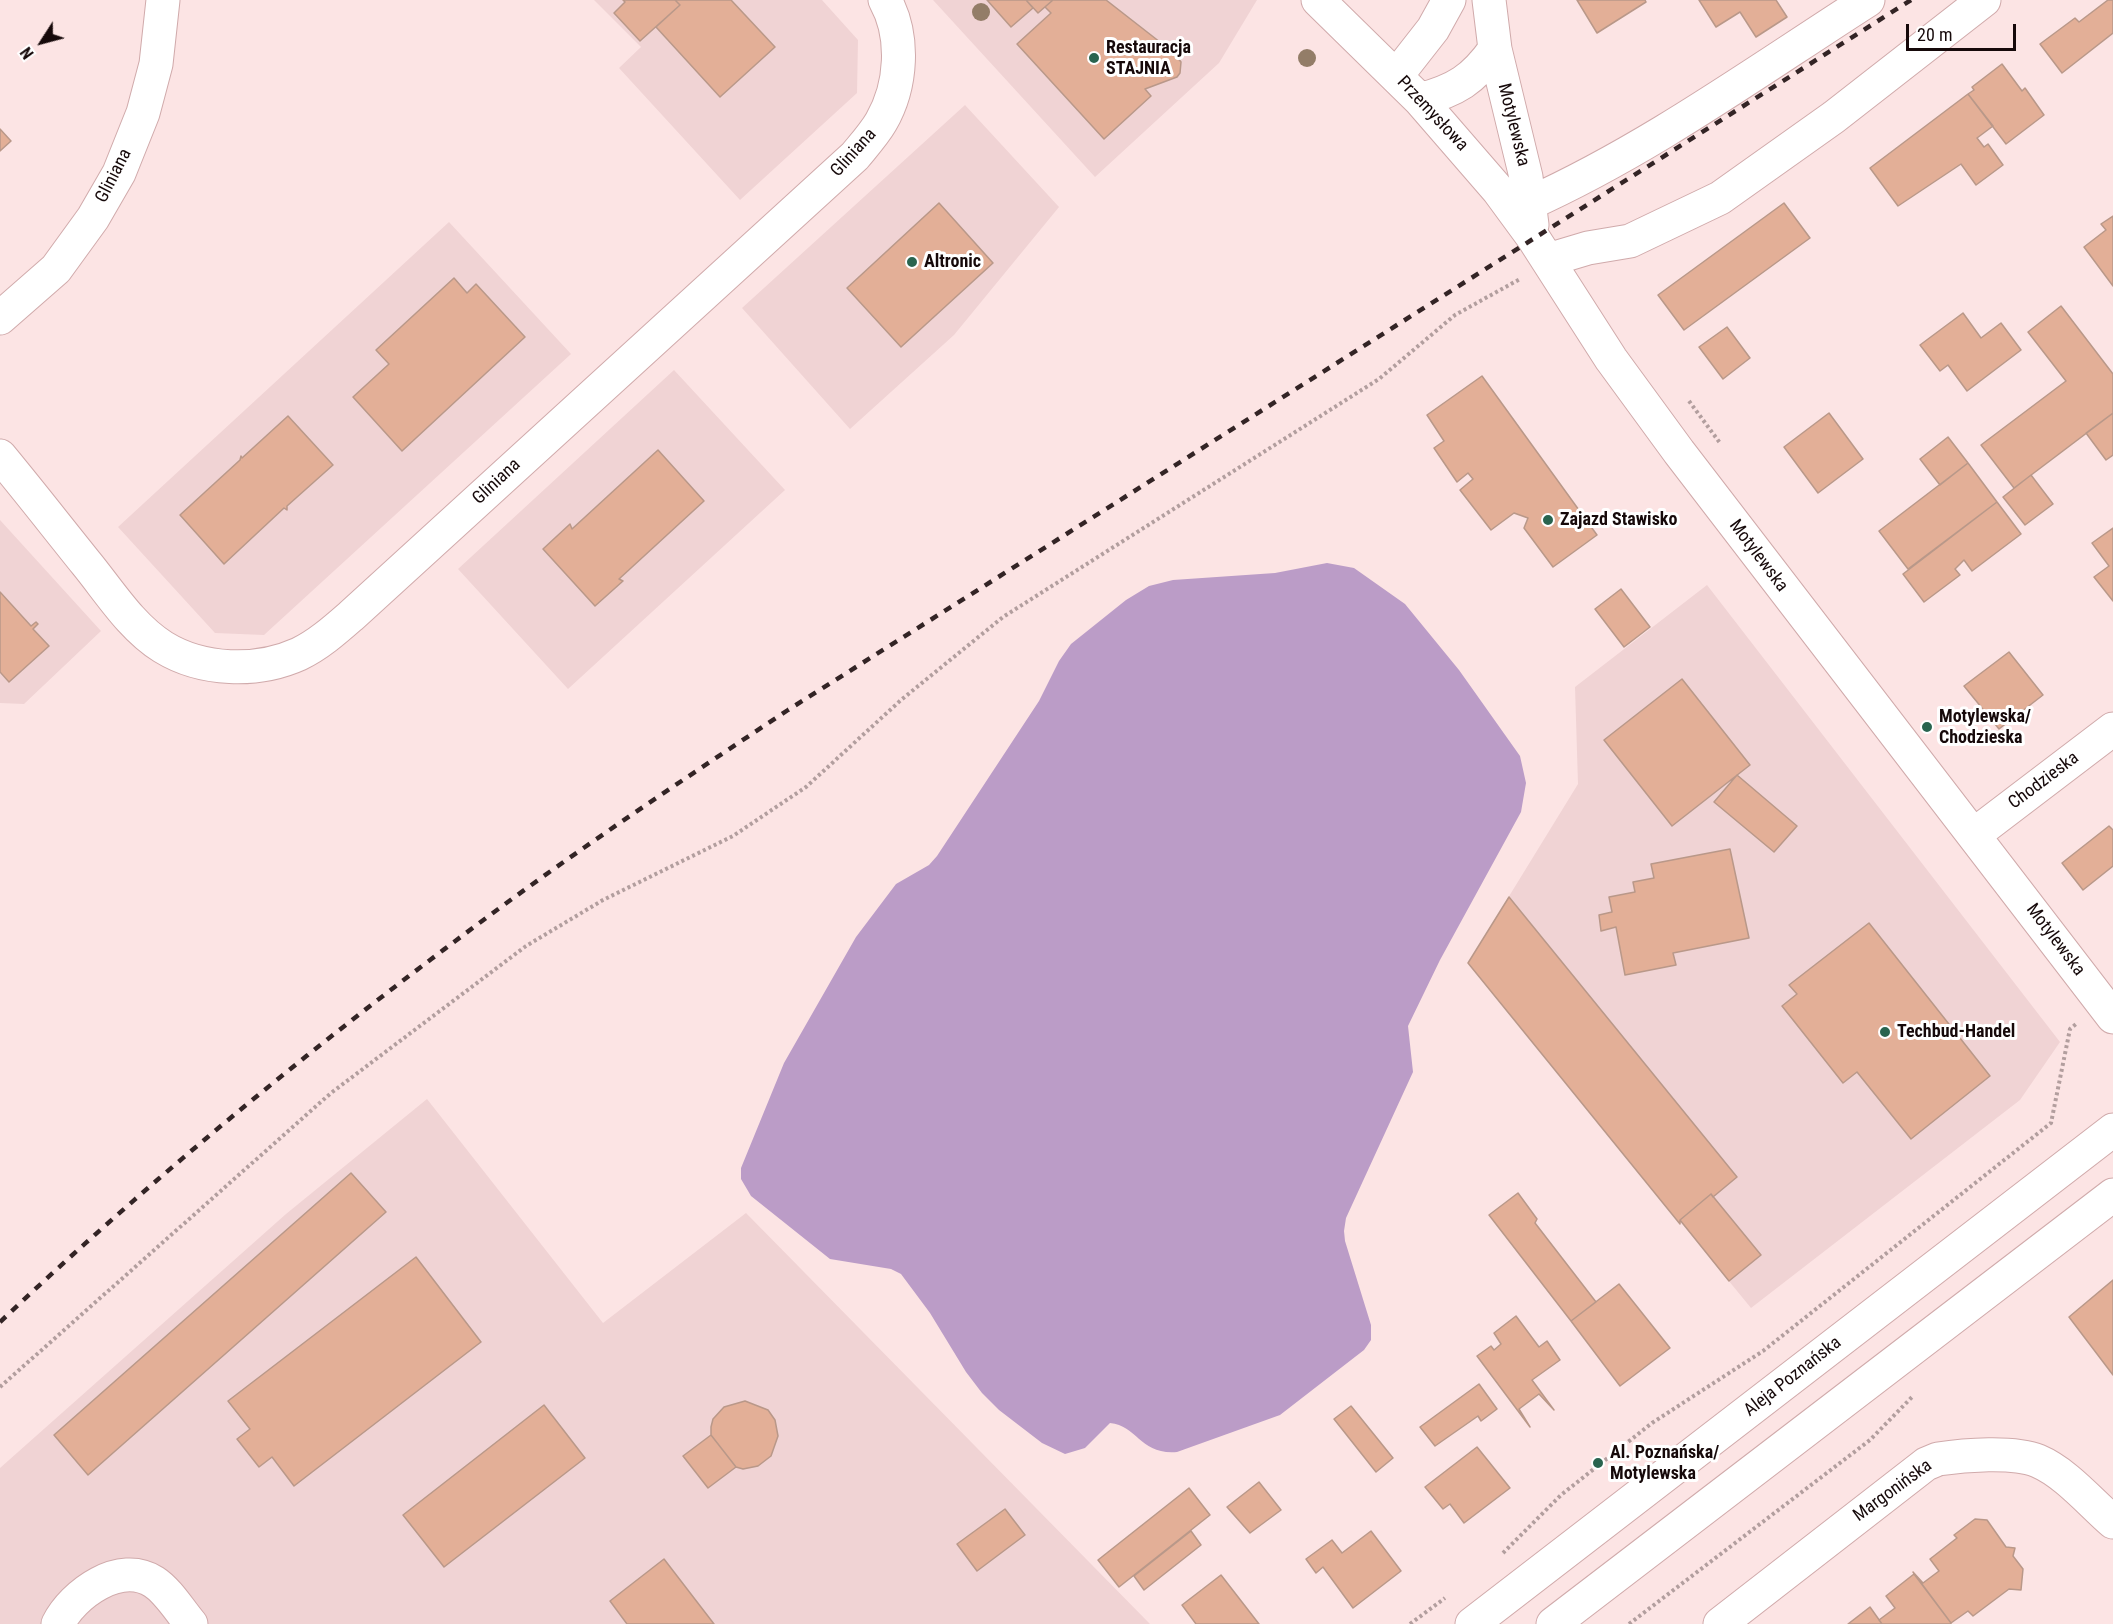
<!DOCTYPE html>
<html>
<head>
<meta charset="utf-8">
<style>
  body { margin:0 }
  #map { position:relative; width:2113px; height:1624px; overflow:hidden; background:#fce4e4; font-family:"Roboto Condensed",sans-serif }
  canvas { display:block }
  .north { position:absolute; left:12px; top:12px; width:60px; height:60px; -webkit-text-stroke:4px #fff; paint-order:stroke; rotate:234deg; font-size:16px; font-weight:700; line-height:24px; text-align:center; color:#16090a }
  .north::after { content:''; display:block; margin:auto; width:21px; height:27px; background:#16090a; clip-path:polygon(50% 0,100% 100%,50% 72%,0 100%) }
  .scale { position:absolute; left:1906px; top:24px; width:110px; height:27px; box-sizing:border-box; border:3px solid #16090a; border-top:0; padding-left:8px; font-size:18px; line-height:21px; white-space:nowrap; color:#16090a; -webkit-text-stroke:4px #fff; paint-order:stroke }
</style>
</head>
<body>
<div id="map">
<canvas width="2113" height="1624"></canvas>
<div class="north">N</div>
<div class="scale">20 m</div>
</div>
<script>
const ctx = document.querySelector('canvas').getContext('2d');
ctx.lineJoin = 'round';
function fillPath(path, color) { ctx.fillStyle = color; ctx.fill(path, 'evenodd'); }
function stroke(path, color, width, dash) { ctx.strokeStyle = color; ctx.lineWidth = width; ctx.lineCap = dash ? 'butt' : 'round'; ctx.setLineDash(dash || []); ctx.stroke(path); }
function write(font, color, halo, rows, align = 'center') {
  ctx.font = font + ' "Roboto Condensed",sans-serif'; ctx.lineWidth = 6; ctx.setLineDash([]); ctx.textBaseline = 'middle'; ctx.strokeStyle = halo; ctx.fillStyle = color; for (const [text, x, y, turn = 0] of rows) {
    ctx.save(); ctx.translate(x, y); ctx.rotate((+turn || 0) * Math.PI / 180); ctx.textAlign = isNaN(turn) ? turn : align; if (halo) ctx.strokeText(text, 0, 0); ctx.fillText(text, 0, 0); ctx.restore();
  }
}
fillPath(new Path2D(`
  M594,0H822L858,40L857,93L740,200L619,68L641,47Z
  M933,0H1257L1219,63L1095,177Z
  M965,105L1059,207L954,335L850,429L742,308Z
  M449,222L571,354L264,635L215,633L118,527Z
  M674,370L785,490L568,689L458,569Z
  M0,520L101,631L24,704L0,703Z
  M1707,585L2060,1042L2020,1100L1751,1308L1468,963L1578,784L1575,687Z
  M427,1099L603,1323L746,1213L1150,1624H0V1468L286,1214Z`), '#f0d3d4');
fillPath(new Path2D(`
  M1327,563L1354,568L1405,604L1459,670L1520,756L1526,783L1521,812L1440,960L1408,1026L1413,1072L1346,1218L1344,1231L1345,1241L1371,1325V1340L1364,1350L1280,1415L1177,1452C1140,1455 1138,1426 1110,1423L1085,1448L1065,1454L1042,1443L999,1410L982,1393L966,1372L930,1313L901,1274L891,1269L830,1259L751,1196L741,1179V1168L784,1063L856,937L896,884L929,865L937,856L1039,701L1059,661L1071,644L1126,600L1149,586L1173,580L1275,573Z`), '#bb9cc7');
const building = new Path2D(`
  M623,0H675L680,5L640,41L614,13L625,2Z
  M675,0H731L775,47L720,97L656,27L680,5Z
  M987,0H1026L1033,8L1011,27Z
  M1026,0H1053L1038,13Z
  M1053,0H1106L1174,53L1181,62L1180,73L1177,77L1145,89L1151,96L1104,139L1017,44L1051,13L1045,7Z
  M1577,0H1645L1646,2L1597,33Z
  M1699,0H1776L1787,17L1756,37L1740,12L1716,27Z
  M2108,0H2113V33L2062,73L2040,44L2075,18L2079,22Z
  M2002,64L2022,91L2025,88L2044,115L2006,144L1968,94L1974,90L1972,87Z
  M1968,94L1993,126L1977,138L1984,147L1988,144L2003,165L1976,185L1961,164L1898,206L1870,168Z
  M0,129L11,141L0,151Z
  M939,203L993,263L901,347L847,288Z
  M1784,203L1810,238L1684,330L1658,295Z
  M2113,216V286L2084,247L2106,230L2101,224Z
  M454,278L467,293L476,284L525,337L402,451L353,397L389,364L376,350Z
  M2061,306L2113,374V413L2014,488L1981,445L2066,381L2028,332Z
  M1963,313L1981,338L2001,323L2021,350L1967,391L1948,365L1940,371L1920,345Z
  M1727,327L1750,358L1723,379L1699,347Z
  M1482,376L1597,535L1553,567L1524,528L1528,518L1514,513L1491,530L1460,490L1473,479L1468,473L1457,482L1434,448L1444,441L1427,415Z
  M1829,413L1863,459L1818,493L1784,447Z
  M2113,413V455L2106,460L2086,433Z
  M288,416L333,465L287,506V510L284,508L224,564L180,515L240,460L241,456L242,458Z
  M1948,437L1968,463L1940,485L1920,459Z
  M658,450L704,501L619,579L623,581L595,606L543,549L570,524L572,529Z
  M1968,463L1997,502L1908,569L1879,531Z
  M2031,475L2053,504L2025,525L2003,497Z
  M1997,502L2021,534L1972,571L1964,560L1955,569L1960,575L1924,602L1903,574Z
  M2113,528V601L2094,577L2109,566L2092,543Z
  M1621,589L1650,627L1624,647L1595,609Z
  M0,592L31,626L36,622L38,624L33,629L49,646L9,682L0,672Z
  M2009,652L2043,695L1999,729L1964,686Z
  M1682,679L1750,765L1672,826L1604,740Z
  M1737,775L1797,826L1774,852L1714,802Z
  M2109,826L2113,830V866L2083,890L2062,863Z
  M1730,849L1749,938L1673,953L1676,965L1625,975L1616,927L1601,931L1599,915L1612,912L1609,897L1635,892L1633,882L1654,878L1651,864Z
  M1509,897L1737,1177L1713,1197L1711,1194L1680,1220V1224L1468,963Z
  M1869,923L1990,1076L1911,1139L1857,1072L1843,1083L1782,1006L1797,994L1789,985Z
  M351,1173L386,1212L88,1475L54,1435Z
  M1518,1193L1537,1219L1535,1223L1596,1302L1571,1321L1489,1215Z
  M1711,1194L1761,1255L1729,1281L1680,1220Z
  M416,1257L481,1342L294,1486L272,1457L259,1467L237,1439L250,1429L228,1401Z
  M2113,1280V1375L2069,1317Z
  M1619,1284L1670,1348L1620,1386L1571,1321Z
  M1516,1316L1539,1347L1547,1341L1560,1360L1532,1380L1554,1410L1539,1394L1519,1409L1530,1427L1477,1356L1491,1346L1494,1350L1501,1344L1494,1333Z
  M1479,1384L1497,1409L1481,1421L1478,1416L1435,1446L1420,1427Z
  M745,1401L768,1410L775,1420L778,1436L771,1456L758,1466L743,1469L736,1467L711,1435V1427L713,1419L724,1407Z
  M544,1405L585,1458L444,1567L403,1515Z
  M1351,1406L1393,1458L1376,1472L1334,1419Z
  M711,1435L736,1467L708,1488L683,1456Z
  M1477,1447L1510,1488L1464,1523L1450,1504L1443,1509L1425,1487Z
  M1259,1482L1281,1510L1250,1533L1227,1507Z
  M1189,1488L1210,1515L1119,1587L1098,1560Z
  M1005,1509L1025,1535L977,1571L957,1544Z
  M1975,1519L1987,1520L2006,1547L2015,1548L2013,1556L2023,1569L2021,1590L2009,1589L1973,1616L1968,1611L1951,1623L1913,1572L1923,1583L1939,1571L1930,1559L1957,1538L1954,1535Z
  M1191,1531L1201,1545L1144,1590L1134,1576Z
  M1371,1531L1401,1571L1353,1608L1323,1567L1316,1573L1306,1559L1332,1540L1342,1553Z
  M664,1559L714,1624H627L610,1601Z
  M1914,1574L1951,1623V1624H1882L1879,1620L1895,1608L1886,1596Z
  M1221,1575L1259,1624H1196L1182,1605Z
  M1870,1607L1882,1624H1848Z`);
fillPath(building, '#e3af97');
stroke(building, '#b99889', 1.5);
const minor = new Path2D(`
  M1318,0L1420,100L1498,190L1534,239L1611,359L1679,452L2113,1017
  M1489,0L1495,49L1526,177L1532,225
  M1397,75L1433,29L1449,0
  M1420,100C1456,90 1473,80 1495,49
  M1528,204C1648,150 1757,71 1868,0
  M1548,260L1588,248L1630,241L1720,198L1834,117L1984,0
  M0,318L56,269L93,218L119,173L143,113L156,64L163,0
  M0,456C29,491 57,527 86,563C109,591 131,627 163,647C202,671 257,673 299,654C318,645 335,630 351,616L855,156C864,145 874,134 881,122C902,86 905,36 885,0
  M1975,834L2113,729
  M58,1624C73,1594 120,1560 154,1582C168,1591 180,1611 191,1624
  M1720,1624L1926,1464L1938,1459C1964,1455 2014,1451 2038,1461C2066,1473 2090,1502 2113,1522`);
const major = new Path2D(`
  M1472,1624L2113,1130
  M1553,1624L2113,1195`);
stroke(minor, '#d0aaab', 35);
stroke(major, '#d0aaab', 35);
stroke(new Path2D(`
  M1689,401L1720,443
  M0,1387L331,1093L526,946L603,900L733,836L806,787L901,700L1003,617L1379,379L1455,315L1520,279
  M1503,1553L1561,1495L1652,1423L1763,1351L2051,1123L2070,1029L2076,1024
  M1410,1624L1445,1598
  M1629,1624L1870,1440L1913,1396`), '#b29e9e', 4, [3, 3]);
stroke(minor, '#fff', 33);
stroke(major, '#fff', 33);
stroke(new Path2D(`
  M0,1322C146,1184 301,1056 462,936C568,856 678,783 788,710L1911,0`), '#332425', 4.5, [8, 8]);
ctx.fillStyle = '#937d68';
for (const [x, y] of [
  [981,12],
  [1307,58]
]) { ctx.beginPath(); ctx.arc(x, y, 9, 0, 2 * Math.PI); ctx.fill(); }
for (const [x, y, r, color] of [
  [1094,58,6,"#29644f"],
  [912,262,6,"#29644f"],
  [1548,520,6,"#29644f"],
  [1927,727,6,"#29644f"],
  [1885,1032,6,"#29644f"],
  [1598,1463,6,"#29644f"]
]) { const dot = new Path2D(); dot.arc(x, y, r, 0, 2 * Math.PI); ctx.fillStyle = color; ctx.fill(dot); stroke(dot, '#fff', 2); }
write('bold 18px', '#16090a', '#fff', [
  ["Restauracja",1106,48],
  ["STAJNIA",1106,69],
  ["Altronic",924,262],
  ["Zajazd Stawisko",1560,520],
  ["Motylewska/",1939,717],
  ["Chodzieska",1939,738],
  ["Techbud-Handel",1897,1032],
  ["Al. Poznańska/",1610,1453],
  ["Motylewska",1610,1474]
], 'left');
write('18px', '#16090a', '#fff', [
  ["Przemysłowa",1432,114,47],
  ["Motylewska",1513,125,76],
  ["Gliniana",854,153,-48],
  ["Gliniana",114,176,-63],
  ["Gliniana",497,482,-43],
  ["Motylewska",1758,556,53],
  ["Chodzieska",2044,781,-37],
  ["Motylewska",2055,940,53],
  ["Aleja Poznańska",1793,1377,-38],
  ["Margonińska",1893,1491,-36]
]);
</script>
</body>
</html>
